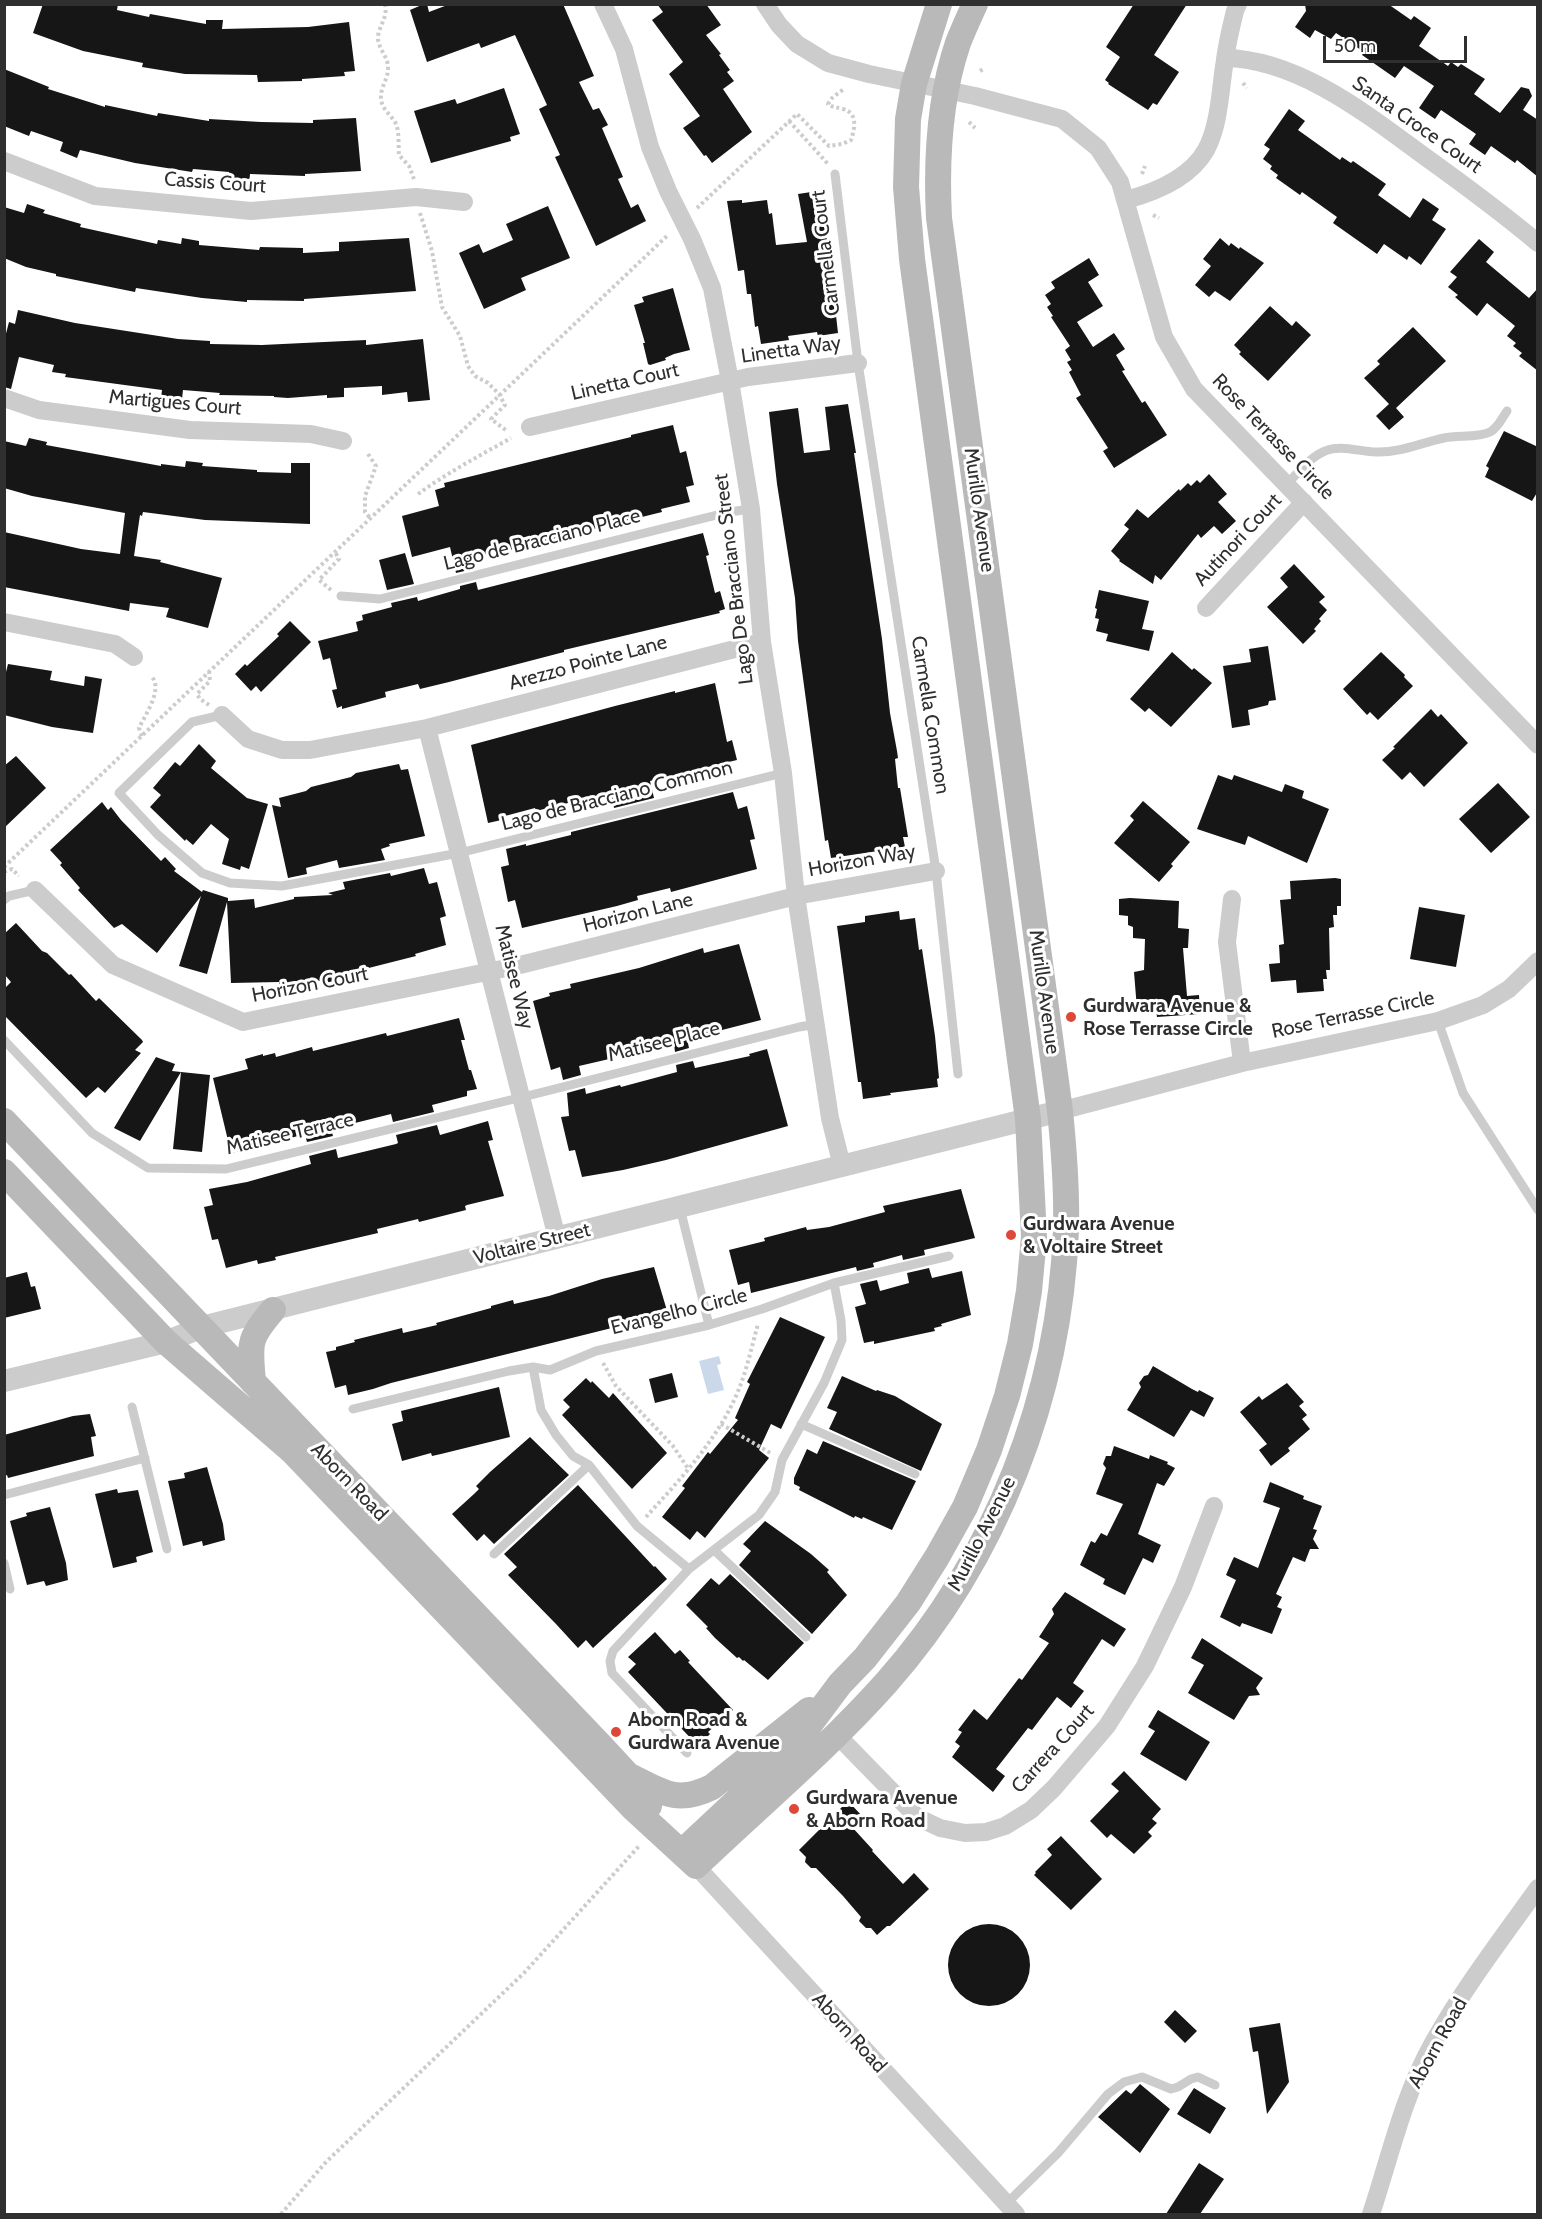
<!DOCTYPE html>
<html>
<head>
<meta charset="utf-8">
<style>
  body { margin:0 }
  #map { position:relative; width:1542px; height:2219px; overflow:hidden; background:#fff; font-family:Cabin,sans-serif }
  canvas { display:block }
  .frame { position:absolute; inset:0; border:6px solid #2f2f2f; pointer-events:none }
  .scale { position:absolute; left:1323px; top:36px; width:144px; height:27px; box-sizing:border-box; border:3px solid #2f2f2f; border-top:0; padding-left:8px; font-size:18px; line-height:21px; white-space:nowrap; color:#2f2f2f; -webkit-text-stroke:4px #fff; paint-order:stroke }
</style>
</head>
<body>
<div id="map">
<canvas width="1542" height="2219"></canvas>
<div class="frame"></div>
<div class="scale">50 m</div>
</div>
<script>
const ctx = document.querySelector('canvas').getContext('2d');
ctx.lineJoin = 'round';
function fillPath(path, color) { ctx.fillStyle = color; ctx.fill(path, 'evenodd'); }
function stroke(path, color, width, dash) { ctx.strokeStyle = color; ctx.lineWidth = width; ctx.lineCap = dash ? 'butt' : 'round'; ctx.setLineDash(dash || []); ctx.stroke(path); }
function write(font, color, halo, rows, align = 'center') {
  ctx.font = font + ' Cabin,sans-serif'; ctx.lineWidth = 6; ctx.setLineDash([]); ctx.textBaseline = 'middle'; ctx.strokeStyle = halo; ctx.fillStyle = color; for (const [text, x, y, turn = 0] of rows) {
    ctx.save(); ctx.translate(x, y); ctx.rotate((+turn || 0) * Math.PI / 180); ctx.textAlign = isNaN(turn) ? turn : align; if (halo) ctx.strokeText(text, 0, 0); ctx.fillText(text, 0, 0); ctx.restore();
  }
}
fillPath(new Path2D(`
  M719,1356L721,1364L717,1365L724,1390L708,1394L699,1361Z`), '#cad8ea');
fillPath(new Path2D(`
  M43,4H118L117,10L149,17L150,14L206,24V20H223L222,29L308,27L349,22L355,71L344,72L345,76L302,79V81L258,82L257,75L185,74L142,67L143,63L83,51L33,33Z
  M424,4H427L429,12L450,4H563L594,76L579,82L593,110L599,108L608,125L602,128L623,177L618,179L631,208L638,204L646,221L596,246L555,157L560,155L539,109L547,105L515,35L481,48L479,43L427,62L410,10Z
  M657,4H706L721,25L706,35L721,54L719,55L730,70L727,72L734,81L723,89L752,132L712,163L706,155L704,156L683,128L700,116L669,74L683,62L652,20L663,12Z
  M1134,4H1187L1154,55L1179,72L1157,105L1153,103L1148,110L1108,84L1109,83L1105,80L1120,57L1106,47Z
  M1305,4H1388L1411,20L1414,16L1431,28L1419,46L1448,66L1451,62L1458,67L1461,64L1485,79L1474,94L1500,113L1521,87L1529,89L1532,96L1523,110L1538,120V177L1517,160L1515,163L1491,146L1485,155L1469,144L1476,134L1441,110L1435,119L1419,108L1434,86L1404,66L1395,78L1362,55L1364,52L1336,33L1331,39L1315,30L1310,38L1295,27L1306,11Z
  M4,69L49,87L48,89L105,107V105L157,116L158,113L209,121V119L261,122L313,123V120L356,118L361,171L305,174V176L250,174L249,184L227,182L229,172L193,169L192,172L135,163L80,150L77,158L60,151L63,142L31,131L29,136L4,126Z
  M504,88L520,134L510,137L511,141L431,163L414,111L455,99L457,104Z
  M1289,109L1305,121L1298,130L1340,160L1342,157L1351,163L1353,161L1386,184L1378,195L1410,218L1423,198L1439,209L1432,220L1446,229L1421,265L1409,256L1407,260L1384,244L1377,254L1333,223L1337,217L1302,192L1300,195L1276,178L1278,175L1270,169L1272,166L1263,159L1270,149L1264,145Z
  M818,191L828,245L838,333L818,336L817,332L788,336L789,340L761,344L758,326L755,327L751,294H747L744,270L738,271L727,201L742,200V203L767,200L769,214L772,213L776,245L807,242L798,194Z
  M27,204L45,210L43,213L81,224L80,227L157,244L158,240L181,244L182,238L199,241V245L259,250L260,247L303,248V253L339,251V242L409,238L416,291L304,299V301L247,300V302L202,298L136,288L135,292L56,276V274L26,267L4,258V207L24,213Z
  M548,206L570,258L521,278L526,290L484,309L459,253L479,244L483,253L513,240L506,224Z
  M1220,238L1229,246L1231,243L1239,249L1240,247L1264,263L1230,301L1215,291L1209,297L1195,285L1211,266L1203,259Z
  M1479,239L1494,252L1486,262L1529,298L1538,288V371L1519,356L1522,353L1513,346L1516,343L1507,336L1515,326L1487,303L1477,316L1455,297L1458,295L1448,287L1457,277L1450,272Z
  M1089,258L1099,275L1088,282L1103,306L1077,322L1093,347L1114,333L1125,349L1116,355L1125,370L1122,371L1142,403L1145,401L1167,435L1114,468L1103,451L1108,448L1076,398L1081,395L1069,372L1072,370L1067,362L1071,360L1065,350L1070,346L1051,317L1053,316L1047,307L1051,304L1045,295L1055,288L1051,282Z
  M673,288L690,350L674,354L665,358L666,360L650,365L648,364L643,343H645L634,305L644,302L642,297Z
  M1270,306L1292,326L1296,321L1311,335L1268,381L1239,354L1241,352L1234,345Z
  M18,310L75,323L178,339L210,341V344L262,345L366,340V345L423,339L430,400L408,402L407,392L382,395V386L344,388V397L327,398V395L288,398L274,397V396L219,395L220,393L183,390L182,399L161,398L162,390L65,377L66,374L52,372L54,365L19,357L11,389L4,387V341L9,322L15,324Z
  M1413,327L1446,361L1396,408L1404,417L1389,430L1376,416L1389,404L1364,378L1380,364L1377,361Z
  M848,404L856,453H854L882,639L890,713L897,751L898,758L895,759L898,788H900L908,837H903L905,847L831,858L828,840L825,841L822,819L798,641L795,598L777,484L769,412L798,408L804,453L830,450L825,407Z
  M673,425L680,453L686,451L694,485L686,487L690,502L661,509L662,512L473,559L470,561L473,569L456,573L450,547L412,557L402,516L439,506L435,490L445,487L444,483L631,437V435Z
  M1504,431L1538,447V491L1532,501L1485,477L1489,468L1486,466Z
  M29,438L47,442L46,445L161,466V464L185,467L186,461L203,463L202,466L257,470V472L291,473V463H310V524L205,520L143,512L142,516L140,515L134,556L161,560L160,562L222,578L208,628L166,617L169,608L130,603L129,611L4,587V532L81,549L120,554L125,513L32,496L4,488V441L26,446Z
  M1209,474L1227,494L1218,502L1236,521L1222,534L1214,526L1201,538L1198,534L1161,580L1155,575L1153,584L1119,561L1120,560L1111,551L1129,529L1124,525L1137,509L1148,518L1179,489L1180,491L1188,483L1191,486L1197,480L1200,483Z
  M703,533L709,555L706,556L715,593L720,591L725,609L719,611L720,613L564,650V652L449,682L420,689L418,684L385,692L386,697L342,709V706L337,708L332,690L337,689L330,658L323,660L318,641L358,631L356,622L363,620L362,615L392,607L391,603L417,597L418,601L460,589V586L476,582L478,590Z
  M405,553L414,584L387,590L379,560Z
  M1294,564L1325,597L1319,602L1327,610L1319,619L1321,621L1314,629L1316,631L1303,644L1267,607L1288,587L1280,578Z
  M1099,590L1149,601L1142,629L1154,631L1149,651L1106,641L1108,634L1096,631L1099,619L1095,618L1097,609L1095,608Z
  M290,621L311,642L261,692L256,686L251,691L235,674L245,664L247,666L279,636L277,634Z
  M1268,646L1276,700L1269,701L1268,705L1248,710L1250,725L1232,728L1223,666L1251,662L1249,649Z
  M1172,652L1192,670L1194,668L1212,683L1171,727L1149,708L1145,712L1130,699Z
  M1381,652L1405,675L1404,677L1413,686L1378,720L1370,712L1367,715L1343,689Z
  M8,664L52,671L50,680L84,686L85,676L102,679L93,733L52,727L4,715V680Z
  M715,683L727,742L732,740L737,760L650,781L654,798L614,808L611,793H608L536,811L535,808L505,816L506,819L488,823L471,745L615,706L675,691V693Z
  M1431,709L1438,717L1441,714L1468,743L1424,787L1410,772L1402,780L1382,760L1395,748L1393,747Z
  M199,744L216,761L211,768L247,798L268,804L249,869L241,866L240,870L222,864L229,839L211,824L193,845L186,839L185,841L150,807L161,795L153,788L175,762L180,766Z
  M16,756L46,788L4,828V766Z
  M399,764L401,770L408,769L425,836L389,844L390,846L381,849L385,860L339,868L337,860L306,868L307,874L288,878L272,805L281,807L279,798L306,791L311,787L351,777L356,773Z
  M1218,775L1232,780L1234,775L1282,792L1285,784L1304,791L1302,798L1329,809L1307,863L1248,836L1245,845L1197,829Z
  M1498,783L1530,817L1491,853L1459,819Z
  M733,792L738,809L747,806L755,839L750,840L757,869L671,892L670,888L637,896L638,900L617,906L522,928L515,900L508,902L501,867L509,865L506,849L526,844V846L571,835V832Z
  M1143,801L1190,842L1171,864L1173,866L1159,882L1114,843L1134,820L1130,816Z
  M102,802L108,810L111,807L121,820L161,861L165,857L176,869L174,871L202,892L203,890L228,898V901L254,899L255,908L294,899V897L333,895L328,893L345,889L343,882L390,873L391,876L424,868L429,884L437,882L446,916L440,918L446,945L415,954L416,956L341,975L342,979L321,984L320,981L316,980L297,984V981L279,985V982L231,983L227,902L207,974L179,966L201,896L157,953L122,924L114,928L78,890L80,888L60,865L62,863L50,850Z
  M1335,878L1341,879V906H1337V915H1333L1334,927L1329,928L1330,970H1326L1327,979H1323L1324,991L1297,993L1296,980L1271,982L1269,964L1280,963L1279,945L1284,944L1280,900L1291,899L1290,881Z
  M1130,898L1179,901L1178,928L1189,929L1188,948H1183L1187,996L1199,995L1200,1014L1157,1017L1156,1010L1137,1009L1134,972L1144,970L1145,939L1133,938V927L1128,925V916L1119,915V899Z
  M1419,907L1465,915L1456,967L1410,959Z
  M899,911L900,920L915,918L919,950L922,949L935,1036L939,1078L937,1079L938,1087L890,1093L891,1095L863,1099L861,1082H858L837,926L865,922V916Z
  M16,923L42,951L47,953L69,975L71,974L96,1001L99,998L142,1040L143,1042L135,1050L141,1053L105,1093L98,1087L86,1098L4,1015V989L11,982L4,974V934Z
  M739,944L761,1020L687,1039L689,1048L675,1052L674,1044L579,1066L581,1075L563,1080L560,1067L551,1070L533,1001L550,996L549,993L571,988L570,984L639,968L703,948L704,953Z
  M459,1018L465,1040H461L469,1070H471L477,1089L467,1091V1096L432,1105L434,1112L393,1122L391,1114L331,1129L333,1136L307,1142L305,1135H302L231,1153L213,1078L248,1069L245,1059L263,1054V1056L275,1053L276,1057L312,1047L313,1051L386,1033L387,1036Z
  M767,1049L788,1126L666,1160L623,1170L582,1177L575,1150L569,1151L561,1117L569,1116L567,1093L585,1088L586,1094L620,1085L621,1087L677,1072L676,1065L693,1061L695,1068L750,1056L749,1054Z
  M156,1057L175,1064L172,1071L181,1072L140,1141L114,1128Z
  M181,1072L210,1075L202,1152L173,1149Z
  M488,1121L493,1140L488,1141L504,1196L467,1205L465,1206L466,1210L419,1222L418,1219L377,1229L378,1233L275,1257L276,1260L258,1264L257,1260L226,1268L218,1239L212,1240L204,1207L213,1205L209,1189L247,1182L311,1164L309,1156L336,1149L338,1158L396,1144L398,1143L396,1135L437,1125L440,1135Z
  M961,1189L975,1238L924,1250L925,1255L903,1260L902,1255L873,1263L874,1267L857,1271L856,1267L751,1293L749,1282L738,1285L729,1250L765,1241L764,1238L806,1227L807,1230L829,1227L885,1212L883,1206Z
  M654,1267L668,1314L391,1383L373,1389L348,1395L346,1385L335,1388L326,1352L336,1350V1347L355,1342L354,1340L402,1328L403,1333L437,1325L436,1323L491,1308V1306L513,1300L514,1304L549,1296L602,1279Z
  M929,1268L932,1278L962,1271L971,1315L941,1324L942,1326L934,1328L935,1331L874,1344V1341L864,1343L855,1307L866,1304L860,1284L877,1280L880,1291L909,1283L907,1273Z
  M27,1272L31,1287L35,1286L41,1309L4,1318V1278Z
  M780,1317L825,1337L781,1429L771,1424L759,1450L769,1458L705,1538L697,1531L690,1540L662,1517L685,1488L682,1486L708,1452L710,1454L738,1420L735,1418L750,1384L747,1382Z
  M1153,1366L1192,1389L1198,1392L1199,1390L1214,1398L1204,1417L1191,1410L1174,1437L1127,1410L1141,1387L1139,1383L1144,1376L1148,1375Z
  M672,1373L678,1397L655,1403L649,1379Z
  M842,1376L876,1391L877,1390L895,1396L942,1424L921,1471L829,1429L837,1412L827,1408Z
  M586,1378L591,1383L592,1381L609,1398L613,1393L667,1453L632,1489L562,1415L570,1407L563,1400Z
  M1287,1383L1304,1402L1299,1406L1307,1415L1302,1419L1310,1429L1288,1448L1290,1451L1271,1466L1259,1450L1267,1444L1240,1412L1259,1396L1262,1400Z
  M499,1387L510,1437L441,1454L432,1456L431,1453L402,1461L392,1424L403,1421L401,1411Z
  M90,1414L96,1436L91,1437L94,1456L8,1478L7,1475L4,1476V1435L73,1416Z
  M530,1437L569,1475L494,1544L484,1534L477,1541L452,1514L474,1494L479,1489L476,1486L490,1472Z
  M823,1441L916,1481L892,1530L863,1517L862,1519L855,1516L854,1518L799,1490L800,1487L794,1484V1478L807,1449L817,1454Z
  M1114,1446L1149,1459L1150,1455L1168,1462L1167,1464L1175,1468L1164,1486L1157,1483L1138,1534L1161,1545L1153,1563L1143,1558L1125,1595L1103,1584L1105,1579L1080,1565L1091,1541L1095,1543L1101,1533L1107,1536L1123,1504L1096,1494L1106,1468L1103,1464L1106,1456H1111Z
  M207,1467L223,1524L225,1540L203,1546L202,1541L183,1546L168,1481L185,1478L184,1473Z
  M1270,1482L1304,1496L1303,1499L1322,1506L1313,1529L1317,1530L1313,1539L1319,1549H1310L1305,1562L1293,1557L1276,1594L1282,1597L1277,1607L1282,1609L1272,1634L1242,1623L1240,1627L1220,1617L1236,1580L1226,1575L1232,1561L1234,1557L1258,1568L1280,1508L1263,1502Z
  M578,1485L654,1567L655,1566L667,1579L593,1648L586,1640L578,1648L556,1624L508,1575L517,1567L504,1554Z
  M117,1489L118,1493L138,1490L153,1552L136,1557L137,1562L113,1568L95,1494Z
  M50,1507L66,1563L68,1580L46,1586L44,1581L27,1585L10,1521L27,1516L26,1513Z
  M765,1521L811,1554L829,1570L827,1572L847,1595L812,1634L739,1565L751,1551L743,1544Z
  M730,1574L804,1643L768,1680L744,1660L743,1661L739,1657L737,1658L715,1638L706,1628L708,1627L686,1605L711,1578L719,1585Z
  M1065,1592L1126,1629L1114,1647L1102,1639L1073,1683L1084,1691L1071,1708L1057,1697L1032,1730L1028,1728L996,1769L1005,1776L993,1792L952,1757L960,1746L955,1742L962,1732L958,1730L974,1709L987,1720L1019,1678L1022,1680L1049,1643L1039,1637L1054,1614L1052,1609Z
  M655,1632L675,1654L680,1650L690,1661L688,1662L733,1710L708,1732L710,1734L698,1746L628,1672L636,1664L628,1657Z
  M1202,1638L1263,1678L1256,1688L1260,1695L1249,1696L1234,1720L1188,1693L1204,1665L1191,1658Z
  M1158,1710L1210,1742L1186,1781L1140,1754L1155,1731L1148,1727Z
  M1124,1771L1161,1809L1152,1819L1157,1823L1148,1832L1152,1836L1134,1854L1111,1834L1107,1838L1090,1821L1119,1791L1111,1784Z
  M848,1801L863,1817L852,1827L873,1850L872,1851L903,1884L914,1873L929,1889L890,1926H887L877,1935L871,1928H866L859,1921L861,1917L843,1896L816,1868H811L805,1862L806,1857L799,1850Z
  M1061,1836L1102,1879L1071,1910L1034,1875L1036,1873L1035,1872L1052,1855L1047,1849Z
  M948 1965a41 41 0 1 1 82 0a41 41 0 1 1-82 0Z
  M1175,2010L1197,2031L1185,2043L1164,2022Z
  M1280,2023L1289,2082L1267,2114L1258,2051L1253,2052L1249,2028Z
  M1140,2084L1170,2109L1140,2153L1098,2117L1126,2090L1131,2094Z
  M1194,2088L1226,2108L1210,2134L1177,2114Z
  M1199,2163L1224,2179L1200,2214H1166Z`), '#161616');
stroke(new Path2D(`
  M385,4C388,17 380,24 378,36C377,48 388,56 388,67C389,78 380,87 381,99C382,109 390,114 395,122C400,131 398,145 399,155L409,166L414,179
  M980,71L985,68
  M1243,83L1247,88
  M789,121L828,164
  M969,122L975,128
  M1142,174L1145,166
  M697,208L797,114L829,146L842,144L851,140C855,128 858,113 843,109C837,107 833,108 828,104L832,98L845,88
  M420,213L432,251L442,307L460,336L468,366L475,376L488,383L499,394L505,405L491,419L507,431
  M1153,215L1159,218
  M368,454L376,466L365,496V512L370,518
  M418,494C447,473 479,456 511,438
  M331,590L319,580L339,559L335,552
  M209,705L200,699L197,694L210,681L209,672
  M142,736L139,728C145,715 163,690 152,677
  M4,867L669,234
  M4,872L12,869L19,876
  M603,1363L616,1386L673,1446L689,1470
  M721,1424L772,1454
  M646,1517C684,1475 725,1432 743,1378C749,1360 753,1342 758,1324
  M281,2214L326,2162L524,1973L640,1845`), '#ccc', 4, [3, 3]);
stroke(new Path2D(`
  M835,174L858,363L936,871L958,1074
  M1287,484C1298,473 1310,457 1325,451C1341,444 1360,452 1376,452C1400,453 1420,443 1444,438C1457,435 1478,438 1490,432C1498,428 1502,418 1507,411
  M341,596L380,599L729,512L751,509
  M222,715L192,722L119,793L158,835L202,873L230,883L282,886L459,853L783,773
  M4,900L9,896L35,890
  M1438,1021L1463,1093L1538,1210
  M4,1040L92,1133L148,1168L226,1169L539,1093L799,1027L817,1024
  M680,1208L709,1325
  M533,1367L541,1410L556,1435L573,1456L589,1465L637,1526L689,1569
  M132,1407L167,1549
  M353,1409L509,1371L533,1367L550,1370L596,1351L709,1325L762,1309L834,1283L949,1256
  M801,1424L915,1474
  M4,1495L145,1458
  M714,1550L806,1637
  M494,1554L589,1465
  M4,1563L10,1589
  M687,1753L612,1673L610,1661L613,1651L689,1569L759,1515L775,1492L782,1460L824,1383L842,1340L841,1320L834,1283
  M1006,2204L1058,2153L1108,2094L1124,2082L1142,2077L1171,2089L1178,2087L1191,2079L1198,2077L1215,2085`), '#ccc', 9);
stroke(new Path2D(`
  M603,4L624,49L650,147L668,191L692,239L712,288L730,381L751,509L762,642L783,773L796,896L830,1118L842,1166
  M765,4L779,25L797,44L828,63L869,74L975,96L1062,119L1098,148L1120,182L1164,337L1194,389L1538,745
  M1225,58C1298,59 1368,115 1424,156C1463,184 1501,212 1538,243
  M4,161L95,196L251,211L416,197L464,202
  M1126,200C1156,192 1190,178 1206,150C1220,124 1220,89 1225,60C1227,44 1231,27 1235,11L1238,4
  M4,398L39,410L190,430L311,434L343,441
  M530,427L748,377L858,363
  M1206,608L1304,502
  M4,622L115,644L134,657
  M222,715L248,739L282,750H310L427,728L762,642
  M427,728L557,1238
  M35,890L113,965L243,1022L516,966L796,896L936,871
  M1232,899L1227,942L1242,1063
  M1060,1111L1242,1063L1438,1021L1483,1005L1509,989L1538,961
  M836,1734L917,1817L940,1828L965,1833L986,1832L1005,1826L1031,1810L1054,1788L1107,1726L1145,1666L1183,1587L1214,1506
  M696,1866L1016,2214
  M1371,2214C1390,2157 1403,2096 1433,2043C1463,1989 1502,1938 1538,1888`), '#ccc', 18);
stroke(new Path2D(`
  M4,1381L166,1342L202,1327L1060,1111`), '#ccc', 22);
stroke(new Path2D(`
  M4,1121L601,1746L627,1774L649,1806
  M4,1172L166,1342L293,1452L634,1809L696,1866C759,1806 828,1748 886,1683C996,1559 1060,1395 1066,1229C1067,1189 1064,1150 1060,1111L939,218C936,159 939,99 958,43C963,30 969,17 975,4
  M253,1382C250,1344 247,1340 273,1310
  M632,1777C663,1793 678,1804 712,1787L809,1710
  M682,1852L790,1751L840,1684L865,1658L908,1603L937,1557L965,1507L989,1450L1007,1396L1020,1344L1029,1291L1034,1237L1028,1119L912,259L906,187L908,119L914,84L939,4`), '#b9b9b9', 26);
for (const [x, y, r, color] of [
  [1071,1017,6,"#dd4839"],
  [1011,1235,6,"#dd4839"],
  [616,1732,6,"#dd4839"],
  [794,1809,6,"#dd4839"]
]) { const dot = new Path2D(); dot.arc(x, y, r, 0, 2 * Math.PI); ctx.fillStyle = color; ctx.fill(dot); stroke(dot, '#fff', 2); }
write('20px', '#2f2f2f', '#fff', [
  ["Santa Croce Court",1417,125,35],
  ["Cassis Court",215,183,4],
  ["Carmella Court",826,253,-97],
  ["Linetta Way",791,350,-8],
  ["Linetta Court",625,382,-13],
  ["Martigues Court",175,403,5],
  ["Rose Terrasse Circle",1273,437,46],
  ["Murillo Avenue",979,510,82],
  ["Lago de Bracciano Place",542,540,-14],
  ["Autinori Court",1238,540,-47],
  ["Lago De Bracciano Street",734,579,-97],
  ["Arezzo Pointe Lane",588,663,-15],
  ["Carmella Common",930,715,81],
  ["Lago de Bracciano Common",617,796,-14],
  ["Horizon Way",862,861,-10],
  ["Horizon Lane",638,913,-14],
  ["Matisee Way",514,977,76],
  ["Horizon Court",310,985,-11],
  ["Murillo Avenue",1044,992,82],
  ["Rose Terrasse Circle",1353,1015,-12],
  ["Matisee Place",664,1042,-14],
  ["Matisee Terrace",290,1134,-13],
  ["Voltaire Street",532,1244,-14],
  ["Evangelho Circle",679,1312,-14],
  ["Aborn Road",349,1482,46],
  ["Murillo Avenue",982,1534,-63],
  ["Carrera Court",1053,1749,-48],
  ["Aborn Road",849,2033,48],
  ["Aborn Road",1438,2043,-61]
]);
write('bold 20px', '#2f2f2f', '#fff', [
  ["Gurdwara Avenue &",1083,1006],
  ["Rose Terrasse Circle",1083,1029],
  ["Gurdwara Avenue",1023,1224],
  ["& Voltaire Street",1023,1247],
  ["Aborn Road &",628,1720],
  ["Gurdwara Avenue",628,1743],
  ["Gurdwara Avenue",806,1798],
  ["& Aborn Road",806,1821]
], 'left');
</script>
</body>
</html>
